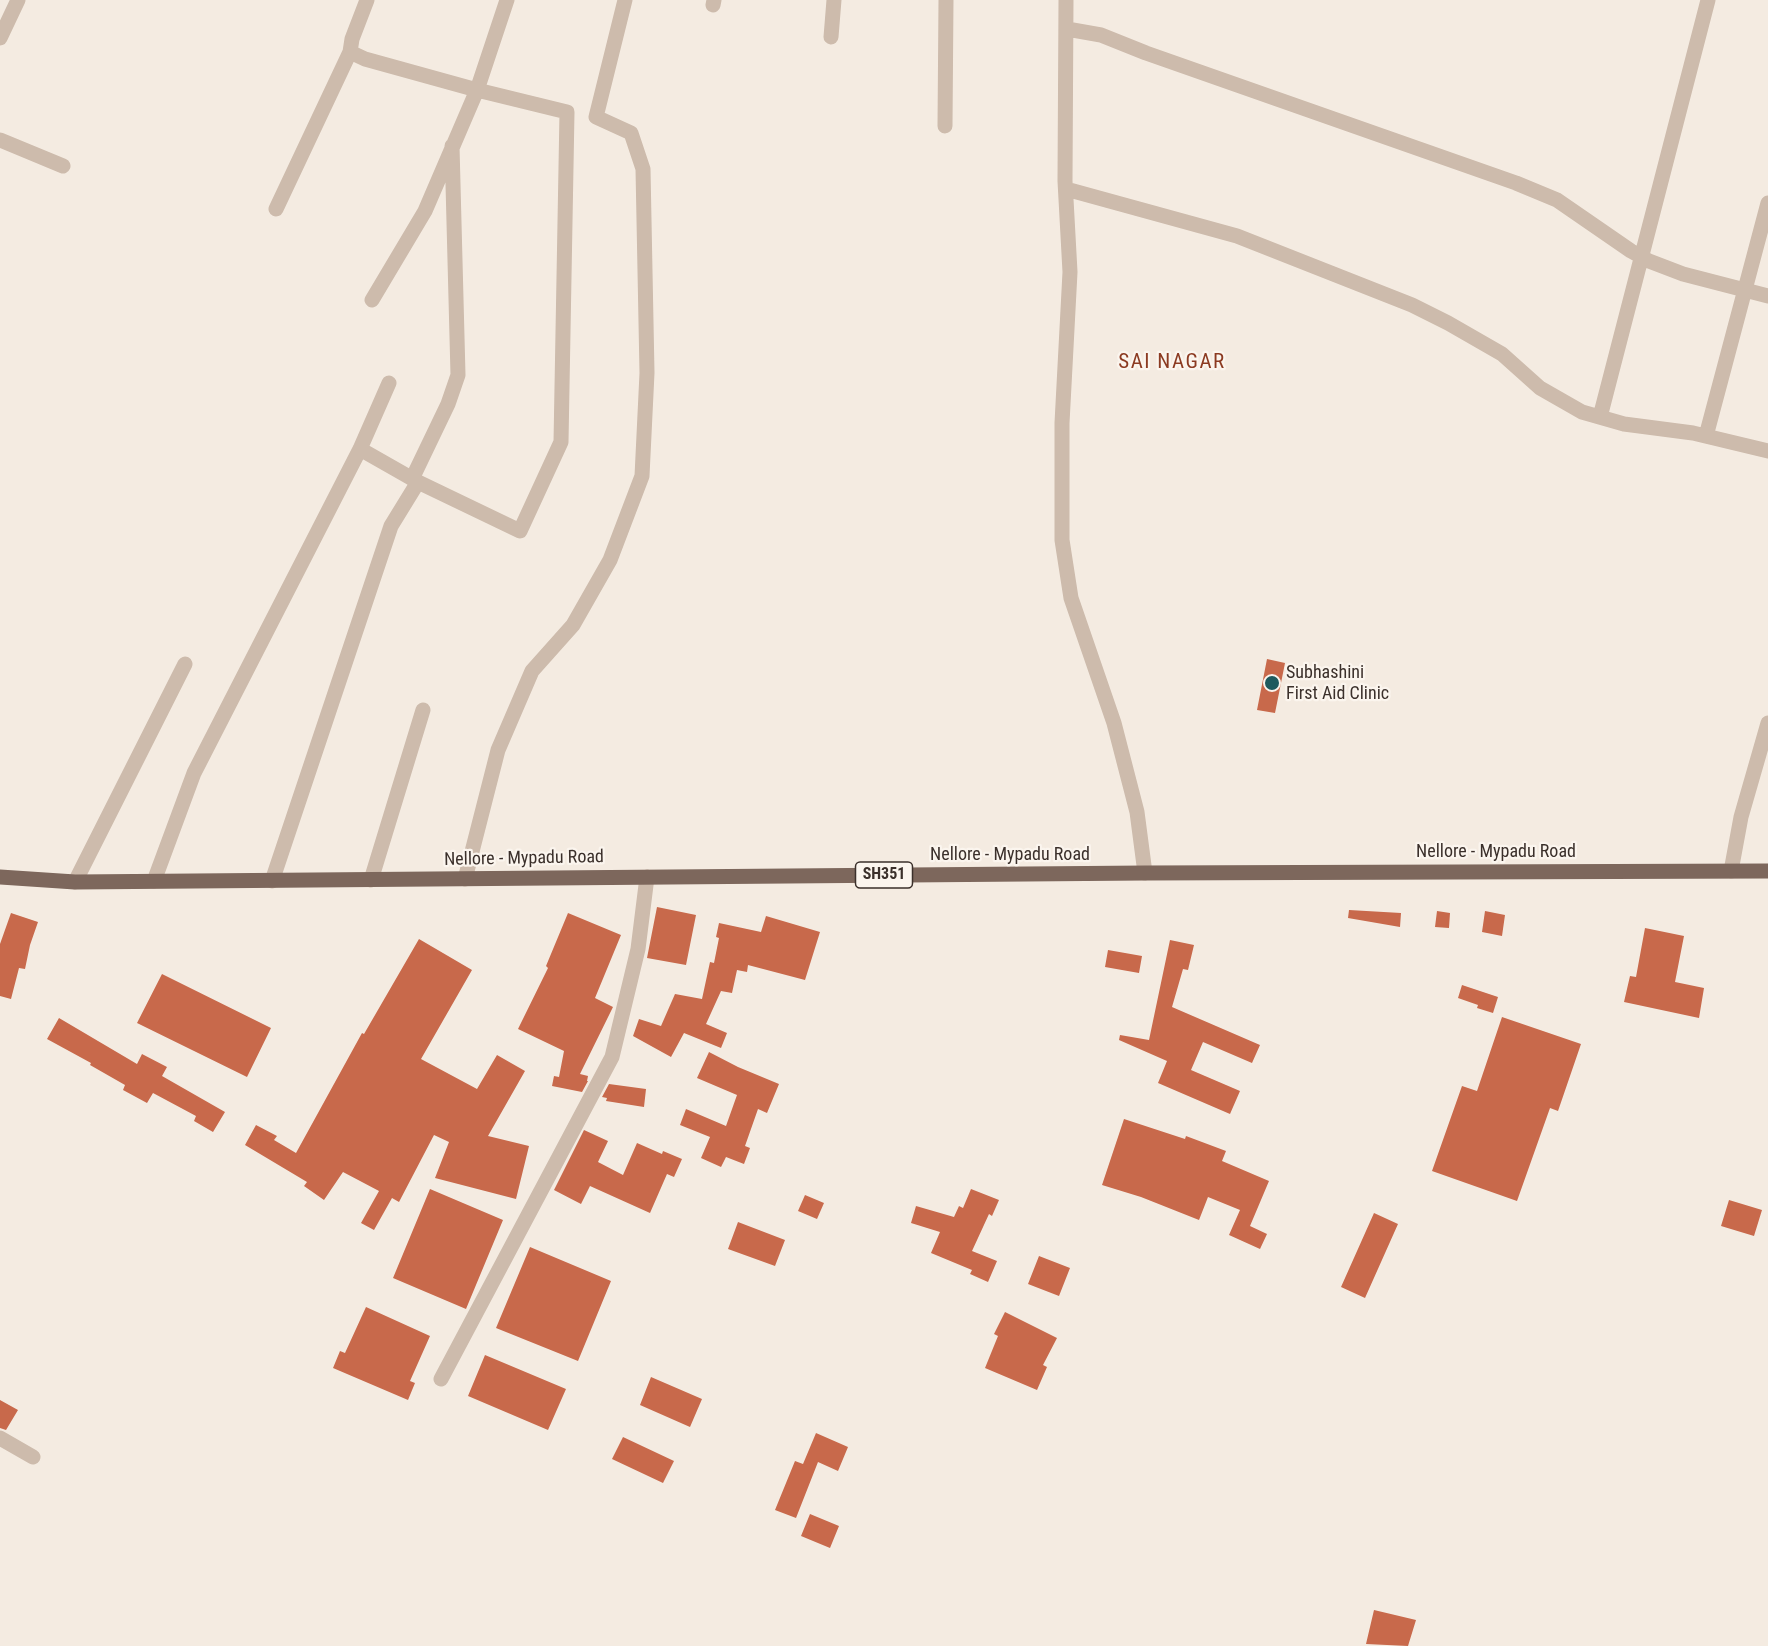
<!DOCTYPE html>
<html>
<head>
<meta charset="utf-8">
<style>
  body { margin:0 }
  canvas { display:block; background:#f4ebe1 }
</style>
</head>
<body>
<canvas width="1768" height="1646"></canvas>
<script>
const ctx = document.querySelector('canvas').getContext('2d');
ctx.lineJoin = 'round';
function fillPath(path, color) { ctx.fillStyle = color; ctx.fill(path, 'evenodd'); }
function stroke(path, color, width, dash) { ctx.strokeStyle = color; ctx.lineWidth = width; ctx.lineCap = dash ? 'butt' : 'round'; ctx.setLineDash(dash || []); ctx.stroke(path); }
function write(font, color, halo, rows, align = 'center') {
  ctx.font = font + ' "Roboto Condensed",sans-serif'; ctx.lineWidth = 4.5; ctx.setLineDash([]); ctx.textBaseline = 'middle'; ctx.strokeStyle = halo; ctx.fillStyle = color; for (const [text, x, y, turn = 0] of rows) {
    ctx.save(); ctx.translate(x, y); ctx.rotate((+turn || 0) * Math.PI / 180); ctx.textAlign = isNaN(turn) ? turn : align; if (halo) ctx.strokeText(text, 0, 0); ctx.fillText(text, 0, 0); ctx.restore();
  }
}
fillPath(new Path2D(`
  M1267,659L1285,663L1275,713L1257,710Z
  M657,907L696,915L686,965L647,958Z
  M1349,910L1401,913L1400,927L1348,918Z
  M1437,911L1450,913L1449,928L1435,927Z
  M1485,911L1505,915L1502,936L1482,932Z
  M11,913L38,922L30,945L25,969L19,968L11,999L0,996V944Z
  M568,913L621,935L595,998L613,1007L580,1074L588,1076L587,1081H588L582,1092L552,1086L554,1076L559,1077L564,1051L518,1029L548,968L546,966Z
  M766,916L820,932L805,980L748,965L747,972L737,970L732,993L721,991L706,1024L727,1033L721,1048L684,1033L671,1057L633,1036L639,1019L661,1026L675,994L702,999L710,962L714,963L719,938L716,937L719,923L761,932Z
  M1645,928L1684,936L1675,982L1704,988L1699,1018L1624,1002L1630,976L1636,977Z
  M419,939L472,970L421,1059L477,1089L497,1055L525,1071L488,1136L529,1146L516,1199L435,1178L449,1142L434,1135L399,1202L392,1198L374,1230L361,1223L379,1191L343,1172L324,1200L304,1186L307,1182L245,1145L256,1125L277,1136L274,1140L296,1153L362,1033L364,1034Z
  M1170,940L1194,945L1188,970L1183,969L1172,1007L1260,1045L1252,1063L1203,1042L1191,1070L1240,1091L1230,1114L1158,1083L1167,1061L1119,1040L1120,1035L1149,1040Z
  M1108,950L1142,956L1139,973L1105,967Z
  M162,974L271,1028L247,1077L137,1023Z
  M1462,985L1498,997L1493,1013L1477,1008L1478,1005L1458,998Z
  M1502,1017L1581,1044L1558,1111L1550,1108L1517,1201L1432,1171L1462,1086L1477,1091Z
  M59,1018L137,1064L142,1054L167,1067L162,1076L225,1112L213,1132L194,1121L196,1116L153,1093L147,1103L123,1090L125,1085L90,1065L91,1063L47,1039Z
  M709,1052L738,1067L779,1084L767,1113L758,1109L745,1146L750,1148L744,1164L726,1157L721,1167L701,1158L710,1137L680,1125L686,1109L726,1126L737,1095L697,1078Z
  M609,1084L646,1089L644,1107L606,1101L607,1098L602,1097Z
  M1124,1119L1185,1139L1186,1136L1226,1151L1222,1161L1269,1181L1250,1226L1267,1234L1260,1249L1229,1235L1240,1210L1208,1197L1199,1220L1141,1197L1102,1185Z
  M584,1130L608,1141L598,1162L623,1175L637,1143L662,1154L663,1151L682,1159L674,1177L667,1174L650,1213L590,1186L581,1204L554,1190Z
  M430,1189L503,1220L466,1309L393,1278Z
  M971,1189L999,1200L992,1216L989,1214L972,1251L997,1261L988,1282L970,1274L972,1270L931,1253L940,1232L911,1223L916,1206L954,1217L959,1206L963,1208Z
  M805,1195L824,1203L817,1219L798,1211Z
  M1729,1200L1762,1210L1754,1236L1721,1226Z
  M1374,1213L1398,1224L1365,1298L1341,1287Z
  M738,1222L785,1240L775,1266L728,1249Z
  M530,1247L611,1281L578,1361L496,1328Z
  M1039,1256L1070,1268L1059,1296L1028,1284Z
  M366,1307L430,1336L410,1381L415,1383L408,1400L333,1368L340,1351L345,1353Z
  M1005,1312L1057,1338L1043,1365L1047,1367L1037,1390L985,1368L998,1336L994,1334Z
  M485,1355L566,1389L548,1430L468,1396Z
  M651,1377L702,1399L690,1427L640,1405Z
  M0,1400L18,1410L6,1430L0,1428Z
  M816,1433L848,1447L838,1471L818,1462L796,1518L775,1510L795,1461L803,1464Z
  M623,1437L674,1461L663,1483L612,1459Z
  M810,1514L839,1526L830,1548L801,1536Z
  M1374,1610L1416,1620L1408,1646L1366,1644Z`), '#c8694b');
stroke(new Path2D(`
  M1066,0L1065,181L1070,272L1062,423V540L1071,598L1114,723L1137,812L1145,873
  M713,5L714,0
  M1067,29L1101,35L1146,53L1516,183L1557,200L1631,251L1649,261L1683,274L1768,296
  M831,37L834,0
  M0,38L18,0
  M350,52L365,59L477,90L567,112L561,442L520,531L418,482L360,449
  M945,126L946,0
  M0,140L63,166
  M1066,189L1237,236L1412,305L1448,323L1502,354L1540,388L1582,412L1624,424L1693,433L1768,451
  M276,209L350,52L352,39L367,0
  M372,300L425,211L477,90L507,0
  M1600,417L1708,0
  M1706,436L1768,203
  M412,479L448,404L458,375L452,146
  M1731,871L1741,817L1768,723
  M465,879L498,750L532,671L573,625L610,560L642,476L647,373L643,169L631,133L596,117L625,0
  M371,880L423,710
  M154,881L194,773L360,449L389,383
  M272,881L391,526L418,482
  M75,882L185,664
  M441,1379L612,1057L638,949L647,877
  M0,1438L33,1457`), '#cdbbac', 15);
stroke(new Path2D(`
  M0,877L75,882L1145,873L1768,871`), '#7d675c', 15);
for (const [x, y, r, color] of [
  [1272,683,8,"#1f5a5e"]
]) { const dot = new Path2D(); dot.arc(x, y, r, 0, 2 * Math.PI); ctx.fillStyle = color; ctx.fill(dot); stroke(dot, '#fbf5ee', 2); }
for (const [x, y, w] of [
  [884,875,57]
]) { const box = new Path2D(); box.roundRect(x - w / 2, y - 13, w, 26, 4.5); ctx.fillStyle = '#fbf5ee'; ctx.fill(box); stroke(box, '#3b302b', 1.5); }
write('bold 16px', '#3b302b', null, [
  ["SH351",884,875]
]);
write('18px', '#3b302b', '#fbf5ee', [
  ["Subhashini",1286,673],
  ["First Aid Clinic",1286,694]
], 'left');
write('18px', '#3b302b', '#fbf5ee', [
  ["Nellore - Mypadu Road",1496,852],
  ["Nellore - Mypadu Road",1010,855],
  ["Nellore - Mypadu Road",524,859,-1]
]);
ctx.letterSpacing = '1.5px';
write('21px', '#8c3b22', '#fbf5ee', [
  ["SAI NAGAR",1172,363]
]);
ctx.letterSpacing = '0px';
</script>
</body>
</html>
